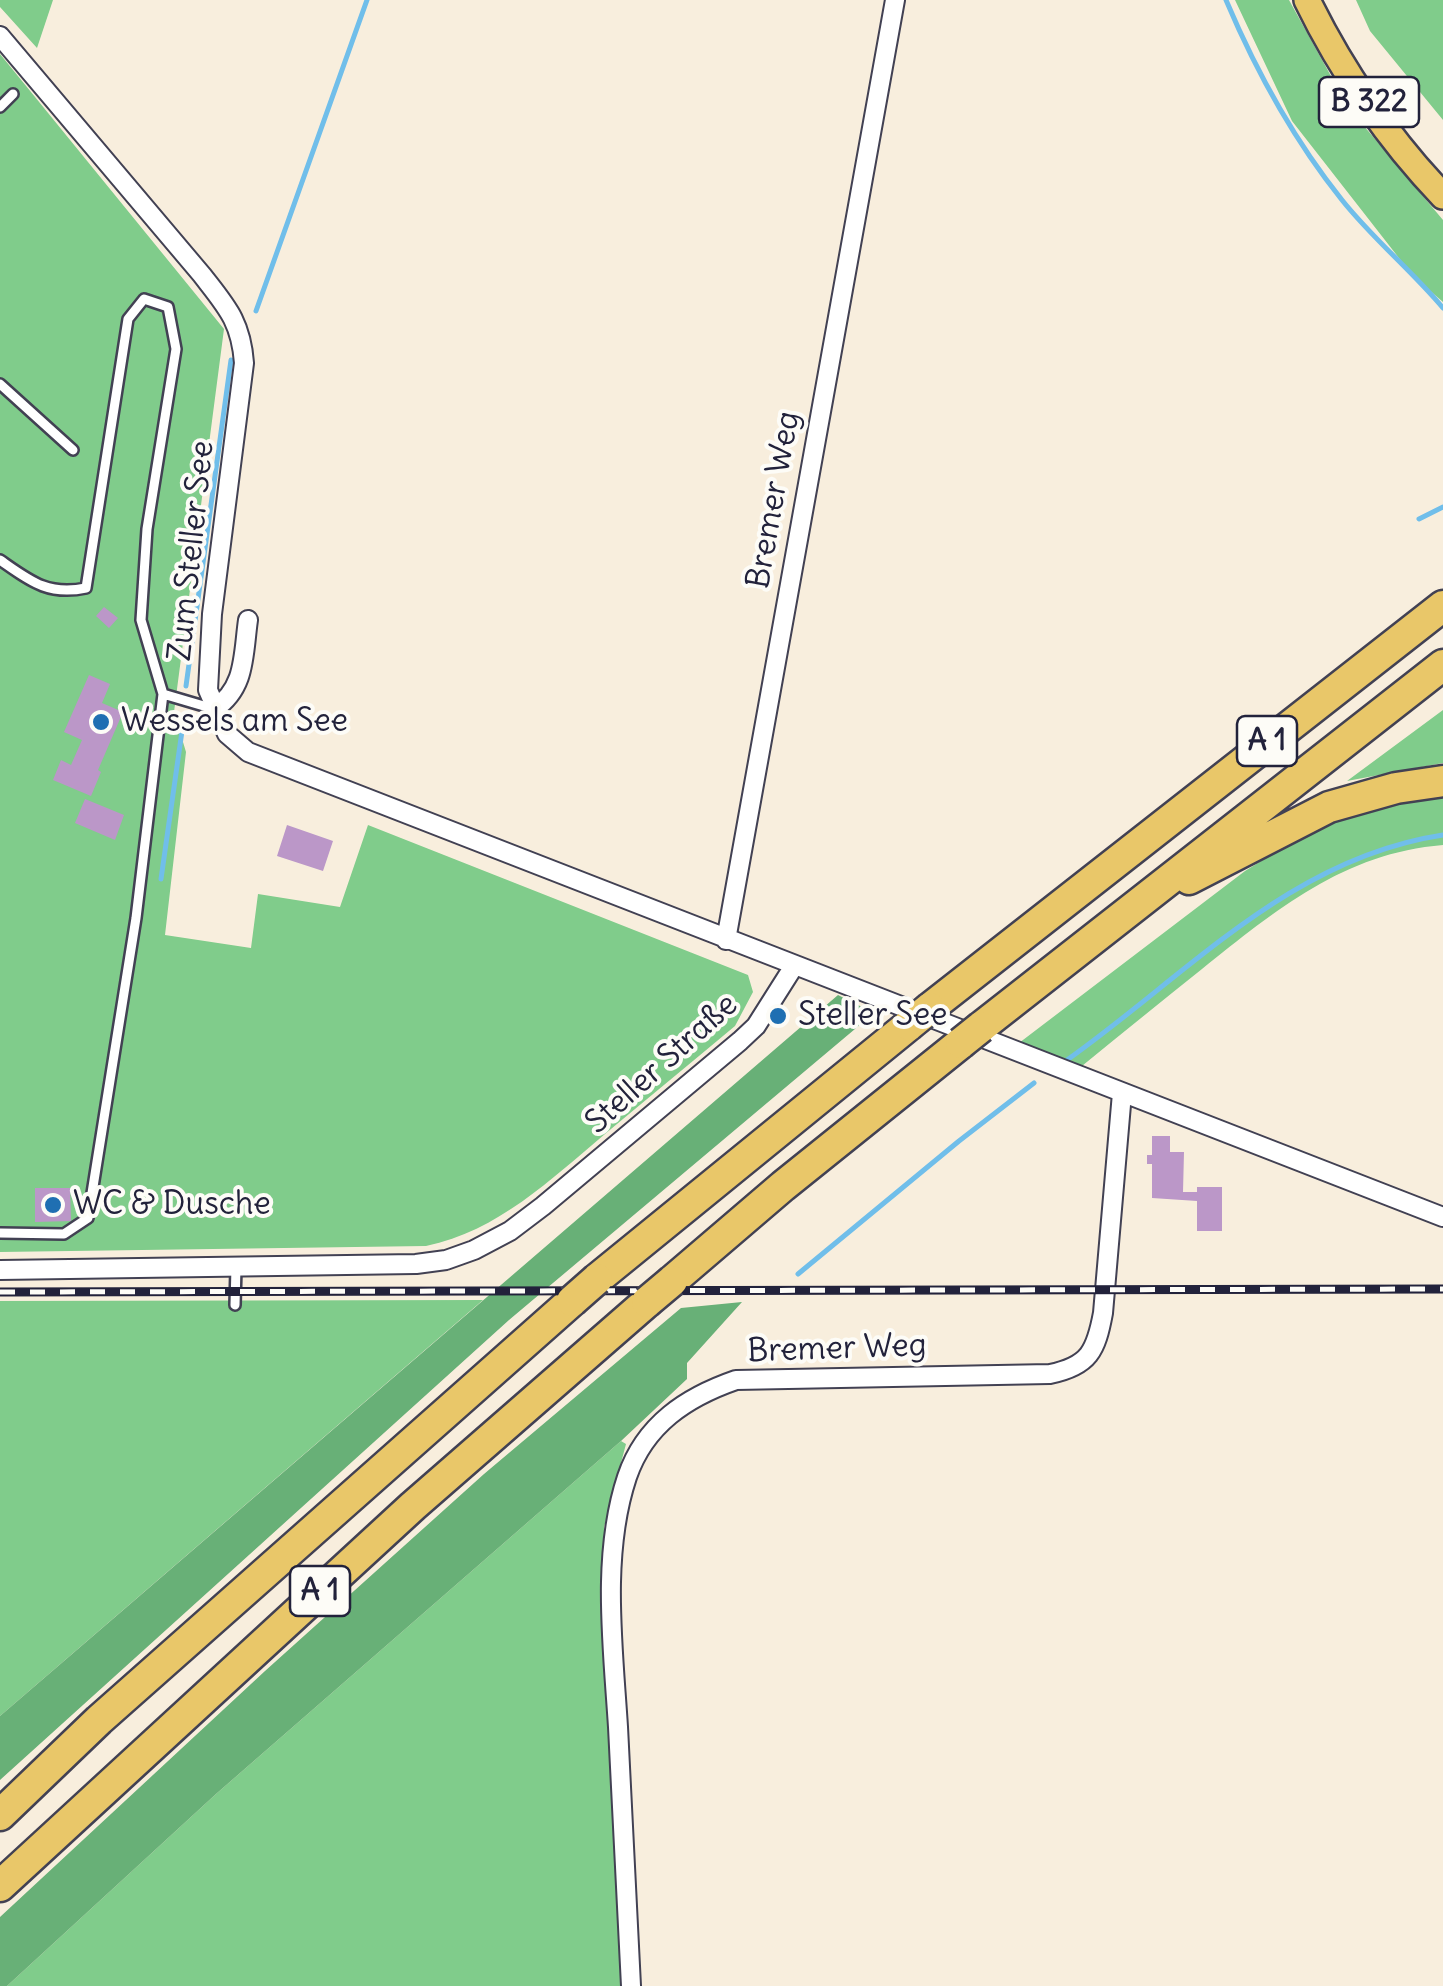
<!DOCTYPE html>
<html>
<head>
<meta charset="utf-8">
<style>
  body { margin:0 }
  canvas { display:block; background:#f8eedd }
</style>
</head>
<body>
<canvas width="1443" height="1986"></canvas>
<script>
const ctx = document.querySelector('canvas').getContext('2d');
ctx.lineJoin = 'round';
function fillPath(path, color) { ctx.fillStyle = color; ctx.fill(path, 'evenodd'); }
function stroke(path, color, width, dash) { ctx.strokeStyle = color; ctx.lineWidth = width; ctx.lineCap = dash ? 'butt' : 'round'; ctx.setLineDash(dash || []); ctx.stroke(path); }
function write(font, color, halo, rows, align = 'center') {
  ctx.font = font + ' Delius,sans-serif'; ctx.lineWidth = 8; ctx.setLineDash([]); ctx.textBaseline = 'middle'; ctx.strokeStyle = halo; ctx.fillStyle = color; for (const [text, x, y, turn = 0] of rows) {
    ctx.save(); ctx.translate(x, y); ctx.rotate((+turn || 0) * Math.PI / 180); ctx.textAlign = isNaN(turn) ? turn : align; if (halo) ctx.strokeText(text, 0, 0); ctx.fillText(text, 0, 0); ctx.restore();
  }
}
fillPath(new Path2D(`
  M0,0H53L37,48L0,7Z
  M1235,0H1289L1348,107L1443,220V302L1413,276L1292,121Z
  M1356,0H1443V120L1370,31Z
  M0,54L224,329L174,712L186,752L165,935L251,948L258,894L340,907L368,825L748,975L753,992L735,1026C692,1062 648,1098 605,1134C550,1180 498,1231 426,1246L0,1252Z
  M1443,710V763L1347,781Z
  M1443,792V845C1344,853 1276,910 1202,969C1162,1001 1122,1033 1082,1066L1055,1059L1019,1043L1245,871L1324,822L1411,795Z
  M483,1300L0,1716V1301Z
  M621,1441L626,1444L604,1527L621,1986H7L216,1794Z`), '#80cc8b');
fillPath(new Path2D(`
  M838,995L874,1013L509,1320L0,1780V1716Z
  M742,1302L687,1363V1379L621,1441L216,1794L7,1986H0V1917L265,1671L484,1474L681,1308Z`), '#68b077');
stroke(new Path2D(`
  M1226,0C1256,71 1294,140 1342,200C1373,239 1411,270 1443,308
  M256,311L367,0
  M1419,519L1443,507
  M186,686L231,360
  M161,879L184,717
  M1067,1060C1187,975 1290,858 1443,835
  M798,1274L959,1141L1034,1083`), '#70beea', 5);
fillPath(new Path2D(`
  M104,607L118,618L109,628L96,616Z
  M89,675L110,684L102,703L123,712L98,770L101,772L91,796L53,780L61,760L71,765L82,740L64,732Z
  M85,799L124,815L115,840L75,823Z
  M287,825L333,841L323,871L277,856Z
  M1152,1136H1170V1152H1184L1183,1192H1197V1187H1222V1231H1197V1201L1152,1198V1164H1147V1155H1152Z
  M35,1188H70L71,1221L35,1222Z`), '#bb97c8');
const service = new Path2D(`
  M0,107L13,94
  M0,384L73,450
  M0,560C30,581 48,596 86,588L128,319L144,299L168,307L176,349L147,529L141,620L163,694L214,709
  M0,1233L64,1234L88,1218L136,918L163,694
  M235,1305L236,1267`);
const minor = new Path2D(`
  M0,36L202,275C226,306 241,321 244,363L212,614L208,690L227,734L248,752L1443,1217
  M214,709C246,688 243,655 248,620
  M726,940L895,0
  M0,1270L416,1264L446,1260L474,1250L510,1231L543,1206L740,1041L756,1026L794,966
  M631,1986C627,1900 622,1814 618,1727C613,1647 601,1555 627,1477C645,1424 687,1397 736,1380L1050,1374C1089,1366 1096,1351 1103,1313L1122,1093`);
const primary = new Path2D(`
  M1307,0C1341,70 1389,140 1443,196`);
const motorway = new Path2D(`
  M1189,879L1329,807L1396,788L1443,781
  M930,1008L1443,606
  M981,1027L1443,665
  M597,1279L909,1025
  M672,1281L783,1186L961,1043
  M0,1815L99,1720L572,1301
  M0,1886L413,1506L647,1302`);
stroke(service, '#424153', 14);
stroke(minor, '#424153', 22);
stroke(primary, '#424153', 30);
stroke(motorway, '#424153', 35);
stroke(service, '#fff', 9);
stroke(minor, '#fff', 18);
stroke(primary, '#e9c769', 25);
stroke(motorway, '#e9c769', 30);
const rail = new Path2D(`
  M0,1292L1443,1289`);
stroke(rail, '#22223b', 9);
stroke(rail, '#fdfcf7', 5, [15]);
const motorwayBridge = new Path2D(`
  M909,1025L930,1008
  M961,1043L981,1027
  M572,1301L597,1279
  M647,1302L672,1281`);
stroke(motorwayBridge, '#424153', 35, []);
stroke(motorwayBridge, '#e9c769', 30);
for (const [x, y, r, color] of [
  [101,722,10,"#1f6fb2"],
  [778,1016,10,"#1f6fb2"],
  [53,1205,10,"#1f6fb2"]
]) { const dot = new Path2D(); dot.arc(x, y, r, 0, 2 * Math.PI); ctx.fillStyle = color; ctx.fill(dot); stroke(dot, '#fdfcf7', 4); }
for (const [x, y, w] of [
  [1369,102,100],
  [1267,741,60],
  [320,1591,60]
]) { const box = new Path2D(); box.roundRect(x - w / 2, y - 25, w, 50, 8); ctx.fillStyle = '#fdfcf7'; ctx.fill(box); stroke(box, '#22223b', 2.5); }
write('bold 30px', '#22223b', null, [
  ["B 322",1369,102],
  ["A 1",1267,741],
  ["A 1",320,1591]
]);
write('32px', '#22223b', '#fdfcf7', [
  ["Bremer Weg",774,500,-80],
  ["Zum Steller See",192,551,-84],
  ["Steller Straße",662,1064,-42],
  ["Bremer Weg",837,1349,-2]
]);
write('32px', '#22223b', '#fdfcf7', [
  ["Wessels am See",121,722],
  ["Steller See",798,1016],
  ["WC & Dusche",73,1205]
], 'left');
</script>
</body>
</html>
